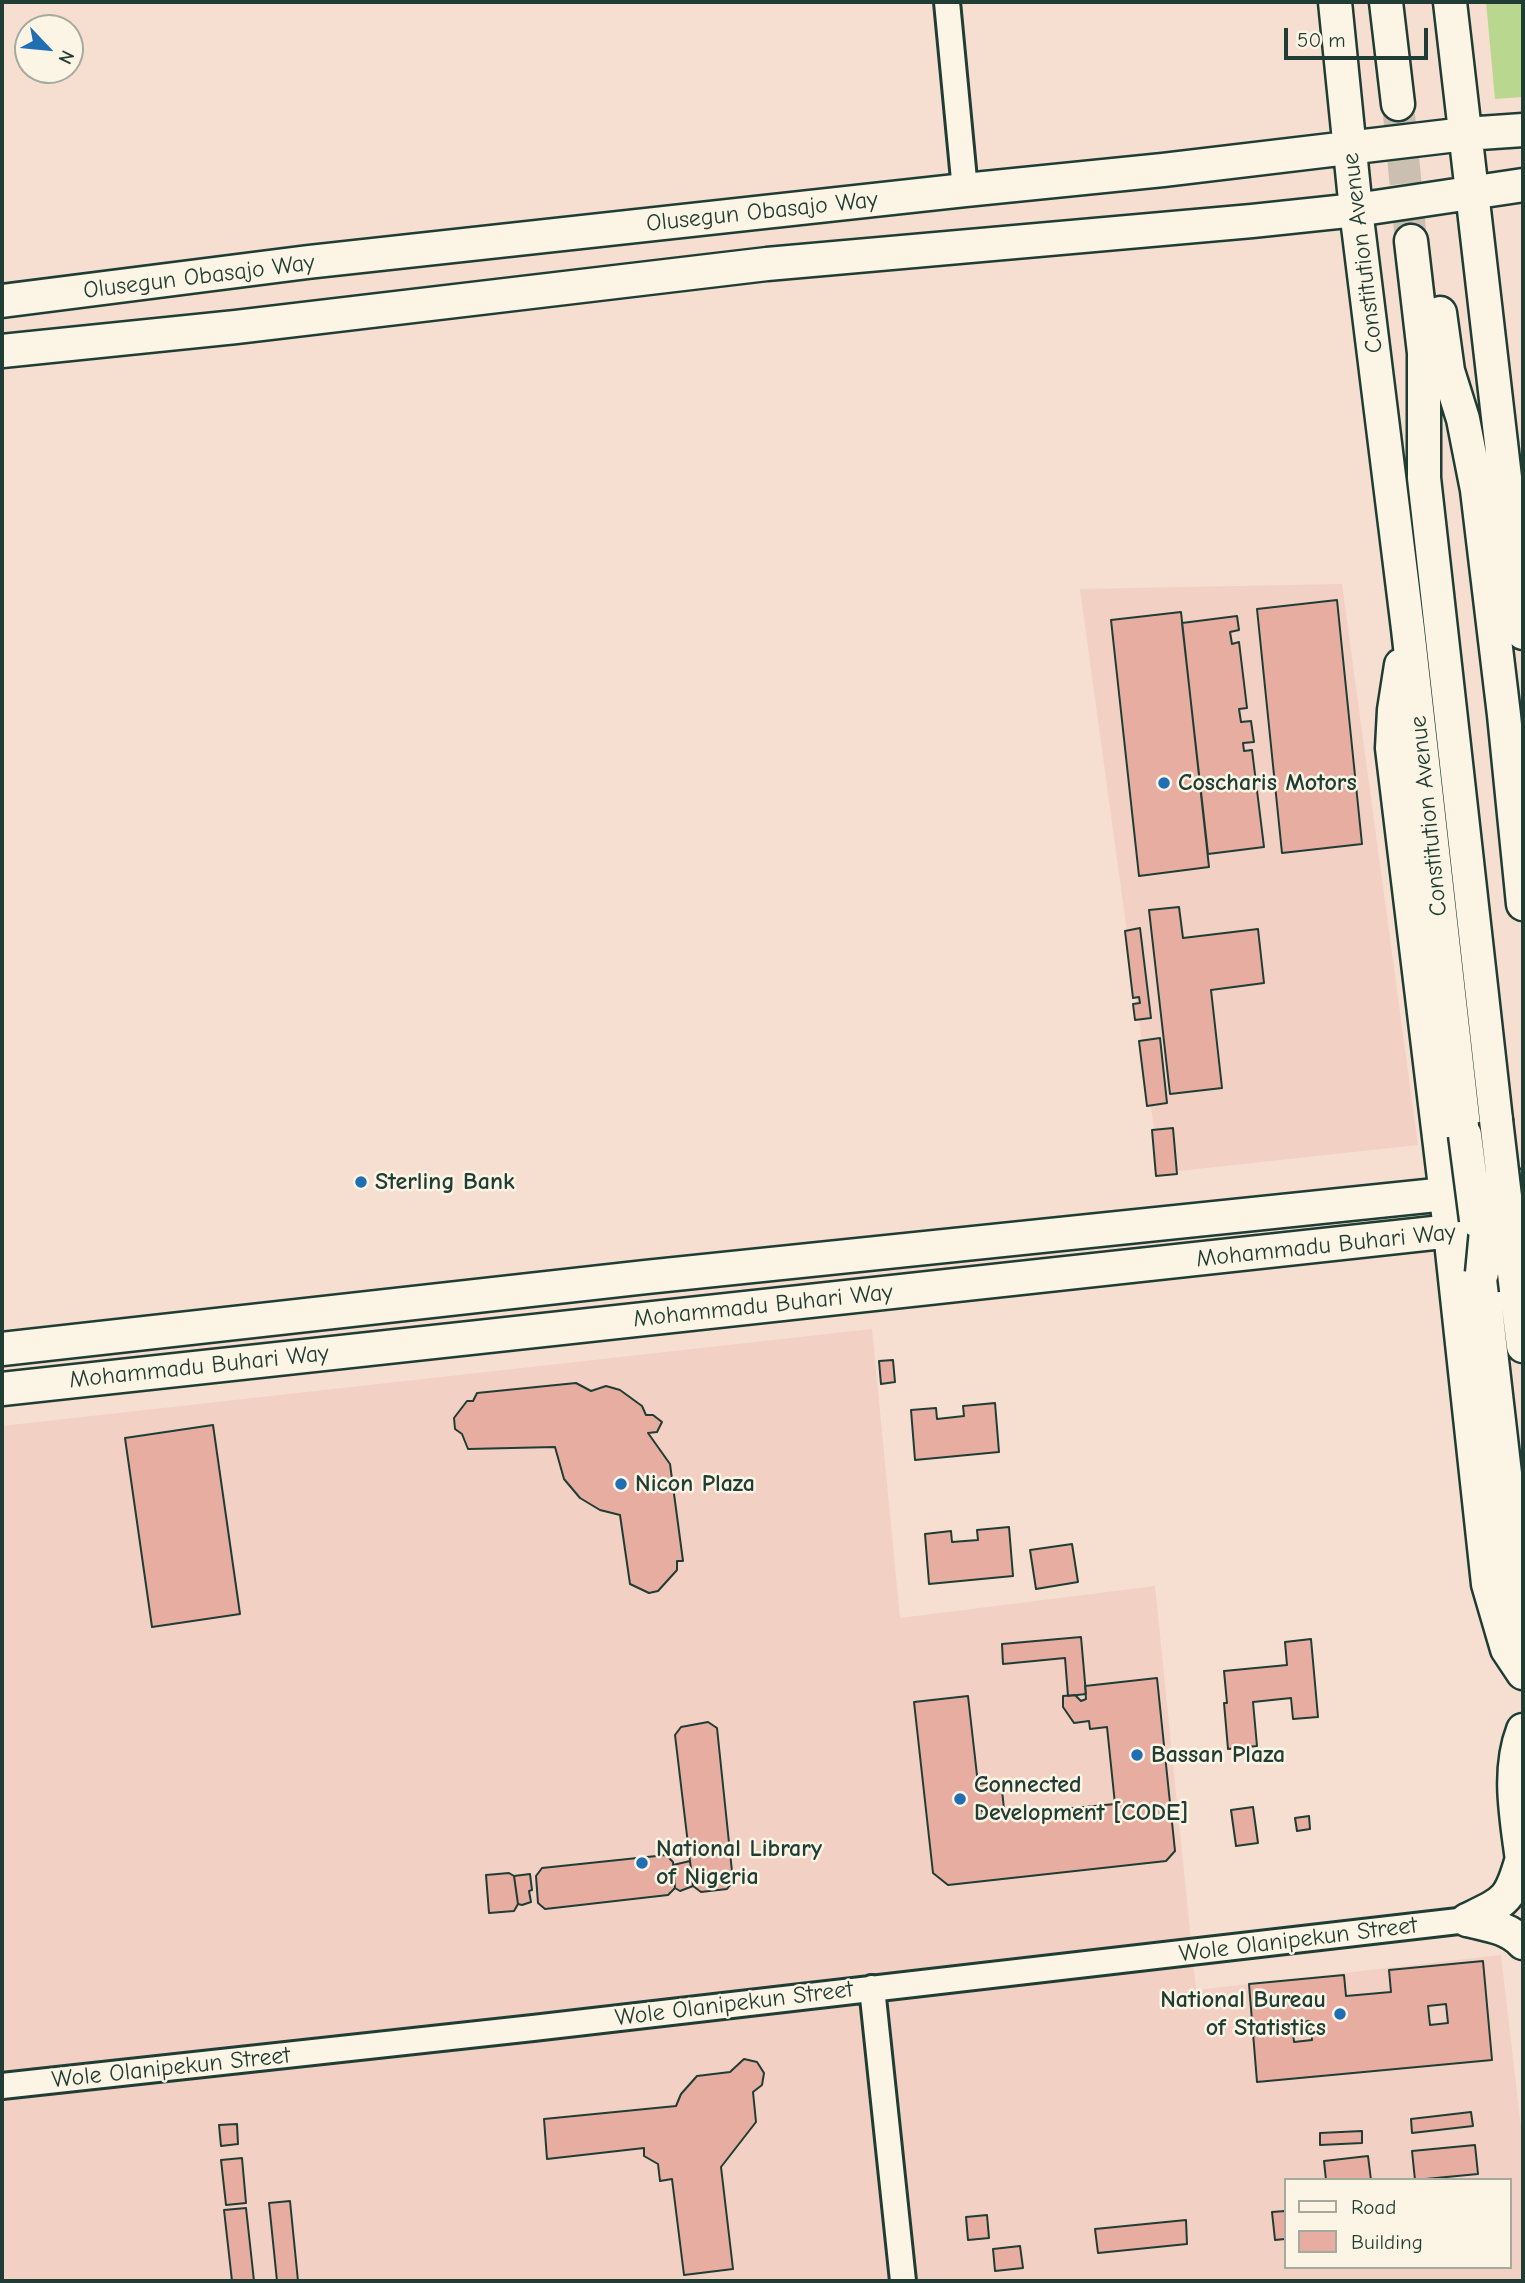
<!DOCTYPE html>
<html>
<head>
<meta charset="utf-8">
<style>
  body { margin:0 }
  #map { position:relative; width:1525px; height:2283px; overflow:hidden; background:#f6dfd1; font-family:"Comic Neue",sans-serif }
  canvas { display:block }
  .frame { position:absolute; inset:0; border:4px solid #1f3d34; pointer-events:none }
  .legend { position:absolute; left:1284px; top:2178px; width:228px; height:91px; box-sizing:border-box; background:#fcf5e5; border:2px solid #a4ab9e; margin:0; padding:9px 12px; list-style:none; font-size:21px; color:#1f3d34 }
  .legend li { display:flex; align-items:center; gap:14px; height:35px }
  .legend b { width:35px; border:2px solid #a4ab9e }
  .north { position:absolute; left:14px; top:14px; width:70px; height:70px; box-sizing:border-box; background:#fcf5e5; border:2px solid #a4ab9e; border-radius:50%; rotate:116deg; font-size:19px; font-weight:700; line-height:28px; text-align:center; color:#1f3d34 }
  .north::after { content:''; display:block; margin:auto; width:24px; height:32px; background:#1f6fb2; clip-path:polygon(50% 0,100% 100%,50% 72%,0 100%) }
  .scale { position:absolute; left:1284px; top:28px; width:144px; height:32px; box-sizing:border-box; border:4px solid #1f3d34; border-top:0; padding-left:9px; font-size:21px; line-height:24px; white-space:nowrap; color:#1f3d34; -webkit-text-stroke:5px #fcf5e5; paint-order:stroke }
</style>
</head>
<body>
<div id="map">
<canvas width="1525" height="2283"></canvas>
<div class="frame"></div>
<ul class="legend">
<li><b style="height:9px;background:#fcf5e5"></b>Road</li>
<li><b style="height:19px;background:#e7ada1"></b>Building</li>
</ul>
<div class="north">N</div>
<div class="scale">50 m</div>
</div>
<script>
const ctx = document.querySelector('canvas').getContext('2d');
ctx.lineJoin = 'round';
function fillPath(path, color) { ctx.fillStyle = color; ctx.fill(path, 'evenodd'); }
function stroke(path, color, width, dash) { ctx.strokeStyle = color; ctx.lineWidth = width; ctx.lineCap = dash ? 'butt' : 'round'; ctx.setLineDash(dash || []); ctx.stroke(path); }
function write(font, color, halo, rows, align = 'center') {
  ctx.font = font + ' "Comic Neue",sans-serif'; ctx.lineWidth = 5; ctx.setLineDash([]); ctx.textBaseline = 'middle'; ctx.strokeStyle = halo; ctx.fillStyle = color; for (const [text, x, y, turn = 0] of rows) {
    ctx.save(); ctx.translate(x, y); ctx.rotate((+turn || 0) * Math.PI / 180); ctx.textAlign = isNaN(turn) ? turn : align; if (halo) ctx.strokeText(text, 0, 0); ctx.fillText(text, 0, 0); ctx.restore();
  }
}
fillPath(new Path2D(`
  M1342,584L1418,1145L1160,1173L1080,589Z
  M872,1329L900,1618L1155,1586L1196,1990L1501,1955L1523,2145V2281H2V1426ZM1285,2180H1509V2267H1285Z`), '#f2d0c3');
fillPath(new Path2D(`
  M1486,2H1523V97L1495,99Z`), '#bad78f');
const building = new Path2D(`
  M1337,600L1362,844L1282,853L1257,609Z
  M1181,612L1209,867L1139,876L1111,620Z
  M1237,616L1239,630L1230,632L1232,644L1239,642L1247,708L1239,709L1241,722L1251,721L1254,742L1243,743L1244,751L1252,750L1264,847L1208,854L1182,623Z
  M1179,907L1183,938L1258,929L1264,983L1211,990L1222,1088L1170,1094L1149,910Z
  M1140,928L1151,1018L1135,1020L1133,1004L1140,1003L1139,997L1133,998L1125,931Z
  M1160,1038L1167,1103L1147,1106L1139,1041Z
  M1173,1128L1177,1174L1156,1176L1152,1130Z
  M893,1360L895,1382L881,1384L879,1361Z
  M576,1383L591,1391L606,1386L620,1390L642,1406L646,1415H653L662,1422L657,1432L648,1433L670,1464L683,1561H677V1570L658,1591L649,1593L630,1584L620,1515L600,1510L580,1498L564,1479L555,1447L468,1449L462,1434L455,1429L454,1418L467,1401H473L477,1393Z
  M995,1403L999,1452L915,1460L911,1410L936,1408L937,1419L964,1416L963,1406Z
  M213,1425L240,1614L152,1627L125,1438Z
  M1009,1527L1013,1576L929,1584L925,1534L951,1531L952,1542L978,1540L977,1530Z
  M1072,1544L1078,1582L1036,1589L1030,1550Z
  M1081,1637L1086,1694L1068,1696L1065,1658L1003,1664L1002,1644Z
  M1311,1639L1318,1717L1293,1719L1291,1698L1253,1702L1257,1746L1228,1749L1224,1703H1227L1224,1671L1287,1665L1285,1642Z
  M1157,1678L1175,1851L1166,1861L948,1885L933,1873L914,1702L968,1696L978,1784L996,1782L1002,1790L1004,1809L980,1811L981,1817L1115,1804L1107,1727L1090,1729L1089,1721L1074,1723L1063,1707V1696L1075,1695L1081,1701L1086,1699L1085,1686Z
  M708,1722L717,1728L733,1881L727,1889L701,1892L693,1886L675,1735L681,1727Z
  M1253,1807L1258,1843L1236,1846L1231,1810Z
  M1309,1816L1310,1829L1297,1831L1295,1818Z
  M666,1855L673,1862L675,1888L668,1895L545,1909L538,1903L536,1876L542,1868Z
  M690,1861L693,1886L680,1891L675,1888L673,1865Z
  M509,1873L514,1876L518,1904L514,1911L489,1913L486,1875Z
  M530,1874L532,1890L529,1891L531,1902L522,1905L518,1904L514,1876Z
  M1483,1961L1492,2060L1257,2082L1249,1984L1344,1975L1346,1996L1391,1992L1389,1970ZM1446,2004L1448,2023L1430,2025L1428,2006ZM1310,2021L1312,2040L1294,2042L1292,2023Z
  M744,2059L757,2062L764,2073L762,2085L753,2092L756,2122L721,2167L733,2269L684,2275L672,2179L660,2181L658,2164L644,2156V2148L547,2159L544,2119L676,2106L681,2094L697,2076L730,2072Z
  M1471,2112L1473,2126L1412,2133L1411,2119Z
  M237,2124L238,2144L221,2146L219,2125Z
  M1362,2131V2143L1320,2145V2133Z
  M1475,2145L1478,2174L1415,2180L1412,2151Z
  M1368,2156L1371,2180H1326L1324,2161Z
  M242,2158L246,2203L226,2205L221,2160Z
  M290,2201L298,2281H277L269,2203Z
  M246,2208L254,2281H232L224,2210Z
  M1285,2211V2239L1275,2240L1272,2212Z
  M987,2215L989,2238L968,2240L966,2217Z
  M1186,2220L1187,2244L1098,2253L1095,2229Z
  M1020,2246L1023,2268L995,2271L993,2249Z`);
fillPath(building, '#e7ada1');
stroke(building, '#1f3d34', 2);
stroke(new Path2D(`
  M1398,104L1411,241`), '#cbbfb2', 32, [32, 16]);
const minor = new Path2D(`
  M947,2L965,190
  M872,1988L903,2281
  M2,2086L533,2028L1467,1920`);
const major = new Path2D(`
  M1335,2L1356,210L1408,629L1465,1135
  M1386,2L1398,104
  M1450,2L1523,633
  M1411,241L1424,353V478L1496,1120
  M2,301L308,262L965,190L1163,170L1465,134L1523,130
  M1440,313L1448,371L1463,419L1477,490L1504,715L1523,904
  M2,351L236,327L767,264L1252,221L1356,210L1523,185
  M1401,665L1394,710L1392,748L1446,1195L1488,1584L1507,1649L1523,1673
  M1482,1273L1523,1630
  M1516,1290L1523,1346
  M2,1349L646,1277L1523,1186
  M2,1389L1507,1225
  M1523,1730C1506,1774 1518,1824 1523,1869
  M1467,1920C1506,1901 1510,1901 1522,1858
  M1467,1920C1487,1925 1508,1927 1523,1943`);
stroke(minor, '#1f3d34', 30);
stroke(major, '#1f3d34', 37);
stroke(minor, '#fcf5e5', 24);
stroke(major, '#fcf5e5', 32);
const majorBridge = new Path2D(`
  M1496,1120L1516,1290
  M1465,1135L1476,1220
  M1482,1273L1490,1188`);
stroke(majorBridge, '#1f3d34', 37, []);
stroke(majorBridge, '#fcf5e5', 32);
for (const [x, y, r, color] of [
  [1164,783,7,"#1f6fb2"],
  [361,1182,7,"#1f6fb2"],
  [621,1484,7,"#1f6fb2"],
  [1137,1755,7,"#1f6fb2"],
  [960,1799,7,"#1f6fb2"],
  [642,1863,7,"#1f6fb2"],
  [1340,2014,7,"#1f6fb2"]
]) { const dot = new Path2D(); dot.arc(x, y, r, 0, 2 * Math.PI); ctx.fillStyle = color; ctx.fill(dot); stroke(dot, '#fcf5e5', 2.5); }
write('24px', '#1f3d34', '#fcf5e5', [
  ["Olusegun Obasajo Way",762,212,-6],
  ["Constitution Avenue",1363,253,-97],
  ["Olusegun Obasajo Way",199,277,-7],
  ["Constitution Avenue",1429,816,-96],
  ["Mohammadu Buhari Way",1326,1246,-6],
  ["Mohammadu Buhari Way",763,1306,-6],
  ["Mohammadu Buhari Way",199,1367,-6],
  ["Wole Olanipekun Street",1298,1940,-7],
  ["Wole Olanipekun Street",734,2004,-7],
  ["Wole Olanipekun Street",171,2068,-6]
]);
write('bold 24px', '#1f3d34', '#fcf5e5', [
  ["Coscharis Motors",1178,783],
  ["Sterling Bank",375,1182],
  ["Nicon Plaza",635,1484],
  ["Bassan Plaza",1151,1755],
  ["Connected",974,1785],
  ["Development [CODE]",974,1813],
  ["National Library",656,1849],
  ["of Nigeria",656,1877],
  ["National Bureau",1326,2000,"right"],
  ["of Statistics",1326,2028,"right"]
], 'left');
</script>
</body>
</html>
